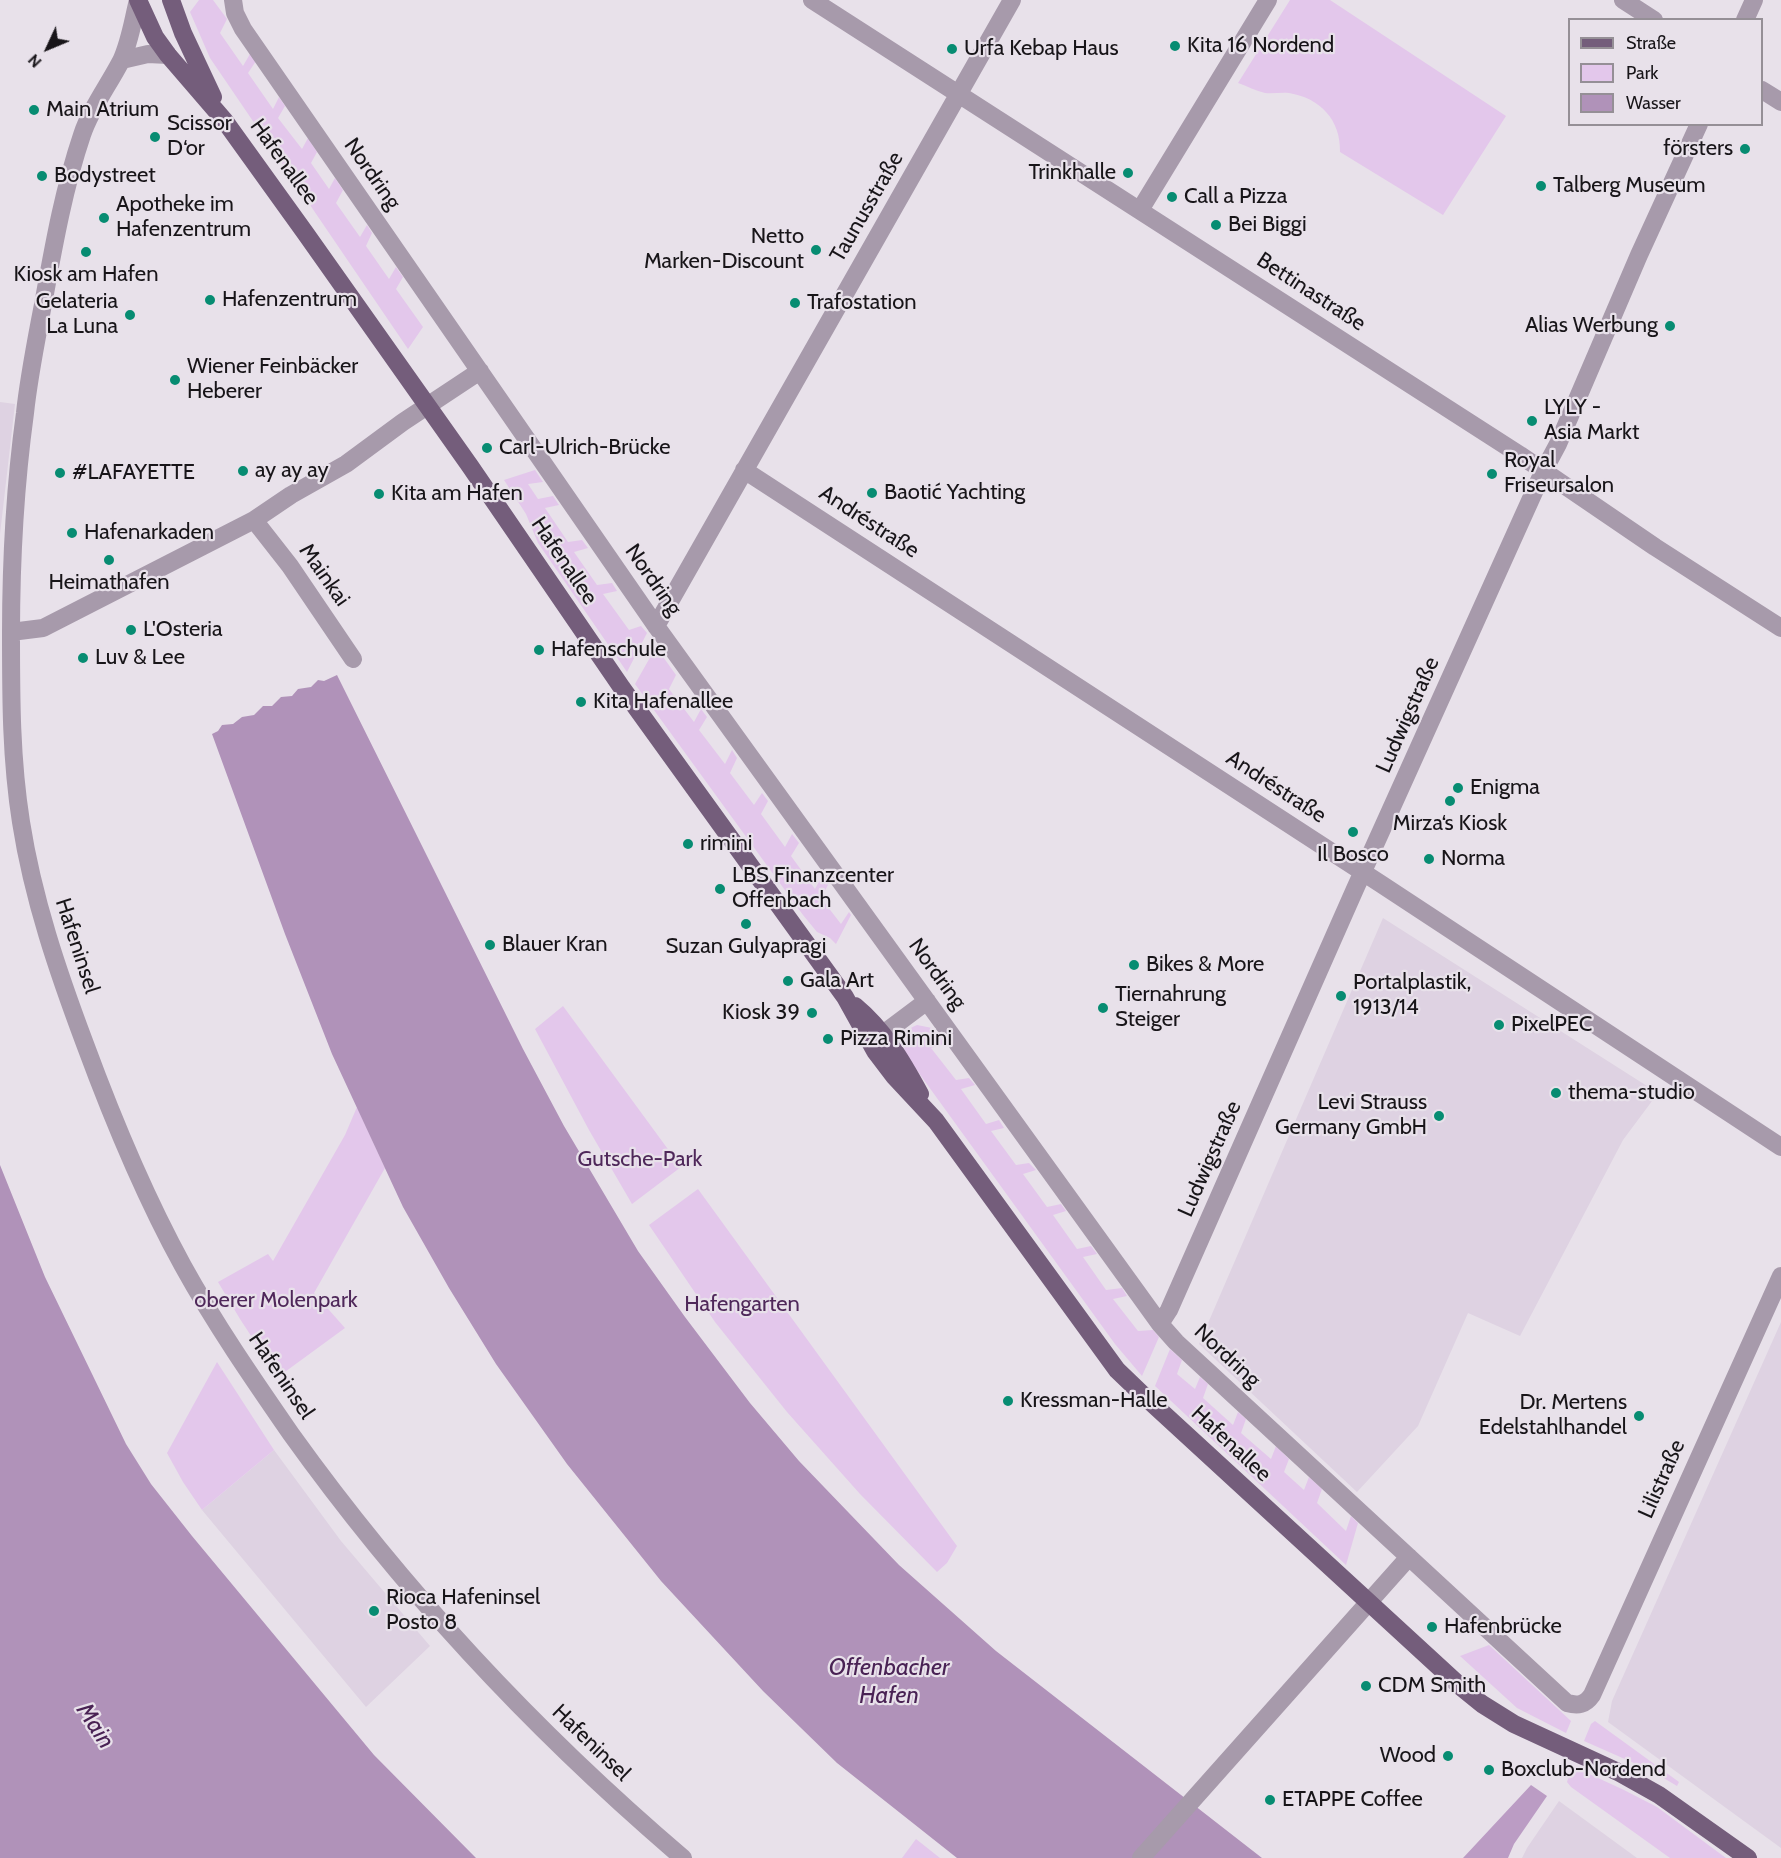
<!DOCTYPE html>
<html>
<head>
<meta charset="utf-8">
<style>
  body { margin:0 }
  #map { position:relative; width:1781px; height:1858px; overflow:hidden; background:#e8e1ea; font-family:Cabin,sans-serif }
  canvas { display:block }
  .legend { position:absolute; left:1568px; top:18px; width:195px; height:108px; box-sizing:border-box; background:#e8e1ea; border:2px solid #958f96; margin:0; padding:8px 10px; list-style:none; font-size:18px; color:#181519 }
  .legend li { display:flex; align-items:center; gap:12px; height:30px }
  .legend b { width:30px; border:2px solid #958f96 }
  .north { position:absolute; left:18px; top:18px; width:60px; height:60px; -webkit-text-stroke:4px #e8e1ea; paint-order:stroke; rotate:226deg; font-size:16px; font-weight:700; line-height:24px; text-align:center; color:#181519 }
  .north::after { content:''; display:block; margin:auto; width:21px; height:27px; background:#181519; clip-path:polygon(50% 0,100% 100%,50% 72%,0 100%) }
</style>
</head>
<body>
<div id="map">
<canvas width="1781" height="1858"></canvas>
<ul class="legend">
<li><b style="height:8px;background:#745d7b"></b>Straße</li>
<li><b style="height:16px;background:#e3c7eb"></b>Park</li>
<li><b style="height:16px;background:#b092b9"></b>Wasser</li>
</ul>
<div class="north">N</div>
</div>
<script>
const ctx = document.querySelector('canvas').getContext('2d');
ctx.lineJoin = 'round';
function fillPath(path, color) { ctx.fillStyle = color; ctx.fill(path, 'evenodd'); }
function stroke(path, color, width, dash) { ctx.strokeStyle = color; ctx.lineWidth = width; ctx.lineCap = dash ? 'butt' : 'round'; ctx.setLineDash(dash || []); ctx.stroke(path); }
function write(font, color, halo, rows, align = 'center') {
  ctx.font = font + ' Cabin,sans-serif'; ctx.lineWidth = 4.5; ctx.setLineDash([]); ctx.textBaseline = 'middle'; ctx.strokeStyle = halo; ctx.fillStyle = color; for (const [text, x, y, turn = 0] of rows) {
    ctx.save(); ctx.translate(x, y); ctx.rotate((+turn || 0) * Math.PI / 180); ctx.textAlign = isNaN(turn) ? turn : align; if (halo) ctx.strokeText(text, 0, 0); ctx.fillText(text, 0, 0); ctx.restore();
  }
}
fillPath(new Path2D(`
  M0,402L15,404L0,534Z
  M1383,918L1658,1093L1623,1140L1520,1336L1468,1313L1418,1426L1357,1492L1199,1344Z
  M1781,1322V1848L1608,1722L1612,1701Z
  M274,1450L341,1541L430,1646L366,1707L202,1510Z
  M1559,1801L1637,1858H1522L1527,1848Z`), '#ded2e2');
fillPath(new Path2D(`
  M199,0H213L227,19L220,33L243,66L250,54L256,61L248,73L273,109L279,97L285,106L278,118L302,149L308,138L317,152L311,163L329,189L335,178L343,190L336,203L360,237L367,225L372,233L366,246L389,279L396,267L403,277L396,289L423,327L408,349L210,58L190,12Z
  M1290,0H1330L1506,116L1443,215L1340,152C1341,120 1320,98 1289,93C1281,92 1273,94 1265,93C1256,91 1247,86 1238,83Z
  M535,470L543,482L528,484L538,499L553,496L559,505L545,508L568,542L582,540L588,548L574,552L597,585L612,583L617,591L603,594L629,630L641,626L647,633L627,672L538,543L526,514L504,480Z
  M656,647L676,675L669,689L694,722L701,709L707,717L699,730L725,764L732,750L737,758L730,773L754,805L762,793L768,801L761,814L785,847L792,834L799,843L791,856L815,889L822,876L828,885L821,898L841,924L849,912L851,915L836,944L830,938L817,932L803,915L635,684Z
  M563,1006L681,1167L632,1204L589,1130L535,1029Z
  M917,1025L932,1028L945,1044L931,1048L956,1080L969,1078L975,1085L961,1089L986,1124L999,1120L1004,1128L991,1131L1016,1165L1029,1163L1036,1170L1023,1174L1047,1207L1061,1204L1066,1211L1053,1215L1077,1249L1091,1246L1097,1254L1083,1257L1106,1290L1122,1288L1127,1296L1113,1299L1138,1331L1153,1330L1159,1337L1142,1376L1115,1344L908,1058C901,1044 901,1031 917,1025Z
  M357,1107L385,1168L314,1293L345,1328L278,1377L240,1319L218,1282L268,1254L273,1261L345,1135Z
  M698,1189L957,1546L947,1563L937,1572L860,1494L787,1412L715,1322L649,1225Z
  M1170,1349L1182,1360L1177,1374L1195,1389L1200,1377L1208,1384L1203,1398L1233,1425L1238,1412L1246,1419L1241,1433L1271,1459L1276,1446L1289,1459L1284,1472L1304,1490L1309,1477L1322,1489L1317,1503L1346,1531L1351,1516L1358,1523L1346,1565L1155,1386Z
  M217,1362L274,1450L202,1510L183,1482L167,1453Z
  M1489,1645L1571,1721L1566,1733L1517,1708L1460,1656Z
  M1595,1721L1679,1782L1677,1786L1652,1771L1584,1741L1591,1724Z
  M1572,1766L1624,1790L1657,1807L1726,1858H1670L1571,1787L1567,1782Z
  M916,1839L940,1858H902Z`), '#e3c7eb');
fillPath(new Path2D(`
  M1531,1785L1547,1796L1514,1844L1508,1858H1463Z`), '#bb9cc4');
fillPath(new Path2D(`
  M337,675L523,1049L564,1126L638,1251L685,1317L750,1403L799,1461L899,1565L996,1651L1262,1858H957L837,1763L763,1691L661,1581L567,1464L496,1364L449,1288L403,1207L332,1054L285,934L212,734L218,731L222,725L233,724L242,717L254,715L263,706H272L281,697L292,696L298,689L311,687L318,680L324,681Z
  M0,1165L45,1277L126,1444L151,1484L192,1536L374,1755L476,1858H0Z`), '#b092b9');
stroke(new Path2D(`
  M138,0C133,20 130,42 121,61C108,86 91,108 82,135C64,188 54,244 44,299C37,337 29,375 25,413C15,486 11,560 11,634C11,698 11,759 21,822C33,899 58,972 85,1044C113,1120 144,1195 183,1266C215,1324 253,1379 291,1434C405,1593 534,1731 683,1858
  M233,0L235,13L243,29L656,626L1160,1324L1176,1342L1567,1703C1578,1706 1585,1705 1592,1695L1781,1276
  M812,0L1520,455L1655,547L1781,628
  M1623,0L1654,20
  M1745,20L1754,0
  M122,60L148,54L168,55
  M1762,90L1781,102
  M1140,210L1268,0
  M744,470L1381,884L1781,1147
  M254,520L290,566L353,659
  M656,626L1012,0
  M11,632L43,628L254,520L291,495L346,464L403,422L480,371
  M883,1034L927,1001
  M1160,1324L1169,1310L1355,889L1543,472L1558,444L1639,255L1699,124
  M1141,1858L1409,1557`), '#a79aab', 18);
stroke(new Path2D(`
  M138,0L155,37L168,55L224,120L306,234L470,466L622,688L845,997L875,1051L894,1076L936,1121L1117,1370L1142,1394L1461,1687L1482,1704L1514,1724L1618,1772L1659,1795L1748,1858
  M171,0L183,33L213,97
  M855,1006C884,1030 902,1061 920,1094`), '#745d7b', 18);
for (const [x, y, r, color] of [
  [1175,46,6,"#078c72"],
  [952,49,6,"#078c72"],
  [34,110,6,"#078c72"],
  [155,137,6,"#078c72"],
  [1745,149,6,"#078c72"],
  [1128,173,6,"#078c72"],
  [42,176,6,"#078c72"],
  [1541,186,6,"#078c72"],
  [1172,197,6,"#078c72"],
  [104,218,6,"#078c72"],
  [1216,225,6,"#078c72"],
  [816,250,6,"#078c72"],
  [86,252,6,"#078c72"],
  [210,300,6,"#078c72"],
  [795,303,6,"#078c72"],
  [130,315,6,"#078c72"],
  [1670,326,6,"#078c72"],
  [175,380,6,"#078c72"],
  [1532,421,6,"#078c72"],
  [487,448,6,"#078c72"],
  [243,471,6,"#078c72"],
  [60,473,6,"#078c72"],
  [1492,474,6,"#078c72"],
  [872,493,6,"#078c72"],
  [379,494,6,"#078c72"],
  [72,533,6,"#078c72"],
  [109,560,6,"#078c72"],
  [131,630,6,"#078c72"],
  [539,650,6,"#078c72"],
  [83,658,6,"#078c72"],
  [581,702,6,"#078c72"],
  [1458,788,6,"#078c72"],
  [1450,801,6,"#078c72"],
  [1353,832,6,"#078c72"],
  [688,844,6,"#078c72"],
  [1429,859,6,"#078c72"],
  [720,889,6,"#078c72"],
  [746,924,6,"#078c72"],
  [490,945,6,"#078c72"],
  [1134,965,6,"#078c72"],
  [788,981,6,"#078c72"],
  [1341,996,6,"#078c72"],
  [1103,1008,6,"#078c72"],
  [812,1013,6,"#078c72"],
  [1499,1025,6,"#078c72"],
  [828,1039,6,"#078c72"],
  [1556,1093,6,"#078c72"],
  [1439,1116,6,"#078c72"],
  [1008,1401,6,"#078c72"],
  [1639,1416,6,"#078c72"],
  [374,1611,6,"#078c72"],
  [1432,1627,6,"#078c72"],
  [1366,1686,6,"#078c72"],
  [1448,1756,6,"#078c72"],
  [1489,1770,6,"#078c72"],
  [1270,1800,6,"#078c72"]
]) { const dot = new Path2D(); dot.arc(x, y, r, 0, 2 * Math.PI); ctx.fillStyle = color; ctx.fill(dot); stroke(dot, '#e8e1ea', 2); }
write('22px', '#181519', '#e8e1ea', [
  ["Kita 16 Nordend",1187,46],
  ["Urfa Kebap Haus",964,49],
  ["Main Atrium",46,110],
  ["Scissor",167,124],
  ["D‘or",167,149],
  ["försters",1733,149,"right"],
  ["Trinkhalle",1116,173,"right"],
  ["Bodystreet",54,176],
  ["Talberg Museum",1553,186],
  ["Call a Pizza",1184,197],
  ["Apotheke im",116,205],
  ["Hafenzentrum",116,230],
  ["Bei Biggi",1228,225],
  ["Netto",804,237,"right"],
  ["Marken-Discount",804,262,"right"],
  ["Kiosk am Hafen",86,275,"center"],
  ["Hafenzentrum",222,300],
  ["Gelateria",118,302,"right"],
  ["La Luna",118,327,"right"],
  ["Trafostation",807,303],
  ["Alias Werbung",1658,326,"right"],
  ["Wiener Feinbäcker",187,367],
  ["Heberer",187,392],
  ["LYLY -",1544,408],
  ["Asia Markt",1544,433],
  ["Carl-Ulrich-Brücke",499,448],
  ["Royal",1504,461],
  ["Friseursalon",1504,486],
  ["ay ay ay",255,471],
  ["#LAFAYETTE",72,473],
  ["Baotić Yachting",884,493],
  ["Kita am Hafen",391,494],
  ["Hafenarkaden",84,533],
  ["Heimathafen",109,583,"center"],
  ["L'Osteria",143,630],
  ["Hafenschule",551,650],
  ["Luv & Lee",95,658],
  ["Kita Hafenallee",593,702],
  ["Enigma",1470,788],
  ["Mirza‘s Kiosk",1450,824,"center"],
  ["rimini",700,844],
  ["Il Bosco",1353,855,"center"],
  ["Norma",1441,859],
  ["LBS Finanzcenter",732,876],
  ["Offenbach",732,901],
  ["Blauer Kran",502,945],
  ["Suzan Gulyapragi",746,947,"center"],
  ["Bikes & More",1146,965],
  ["Gala Art",800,981],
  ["Portalplastik,",1353,983],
  ["1913/14",1353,1008],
  ["Tiernahrung",1115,995],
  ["Steiger",1115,1020],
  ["Kiosk 39",800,1013,"right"],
  ["PixelPEC",1511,1025],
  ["Pizza Rimini",840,1039],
  ["thema-studio",1568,1093],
  ["Levi Strauss",1427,1103,"right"],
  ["Germany GmbH",1427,1128,"right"],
  ["Kressman-Halle",1020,1401],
  ["Dr. Mertens",1627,1403,"right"],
  ["Edelstahlhandel",1627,1428,"right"],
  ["Rioca Hafeninsel",386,1598],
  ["Posto 8",386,1623],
  ["Hafenbrücke",1444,1627],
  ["CDM Smith",1378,1686],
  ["Wood",1436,1756,"right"],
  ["Boxclub-Nordend",1501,1770],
  ["ETAPPE Coffee",1282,1800]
], 'left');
write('22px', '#181519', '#e8e1ea', [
  ["Hafenallee",284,162,54],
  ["Nordring",372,174,55],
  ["Taunusstraße",867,207,-60],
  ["Bettinastraße",1311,292,33],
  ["Andréstraße",869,522,33],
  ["Hafenallee",564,561,56],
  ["Mainkai",324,575,55],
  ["Nordring",653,580,55],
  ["Ludwigstraße",1408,715,-66],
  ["Andréstraße",1276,787,33],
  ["Hafeninsel",77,946,72],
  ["Nordring",937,974,54],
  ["Ludwigstraße",1210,1159,-66],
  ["Nordring",1227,1356,43],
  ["Hafeninsel",281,1376,56],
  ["Hafenallee",1231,1444,43],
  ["Lilistraße",1662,1479,-66],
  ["Hafeninsel",591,1743,44]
]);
write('22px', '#4f285a', '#e8e1ea', [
  ["Gutsche-Park",640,1160],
  ["oberer Molenpark",276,1301],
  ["Hafengarten",742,1305]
]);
write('italic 24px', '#492254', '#e8e1ea', [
  ["Offenbacher",889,1668],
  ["Hafen",889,1696],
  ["Main",95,1726,57]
]);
</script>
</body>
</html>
